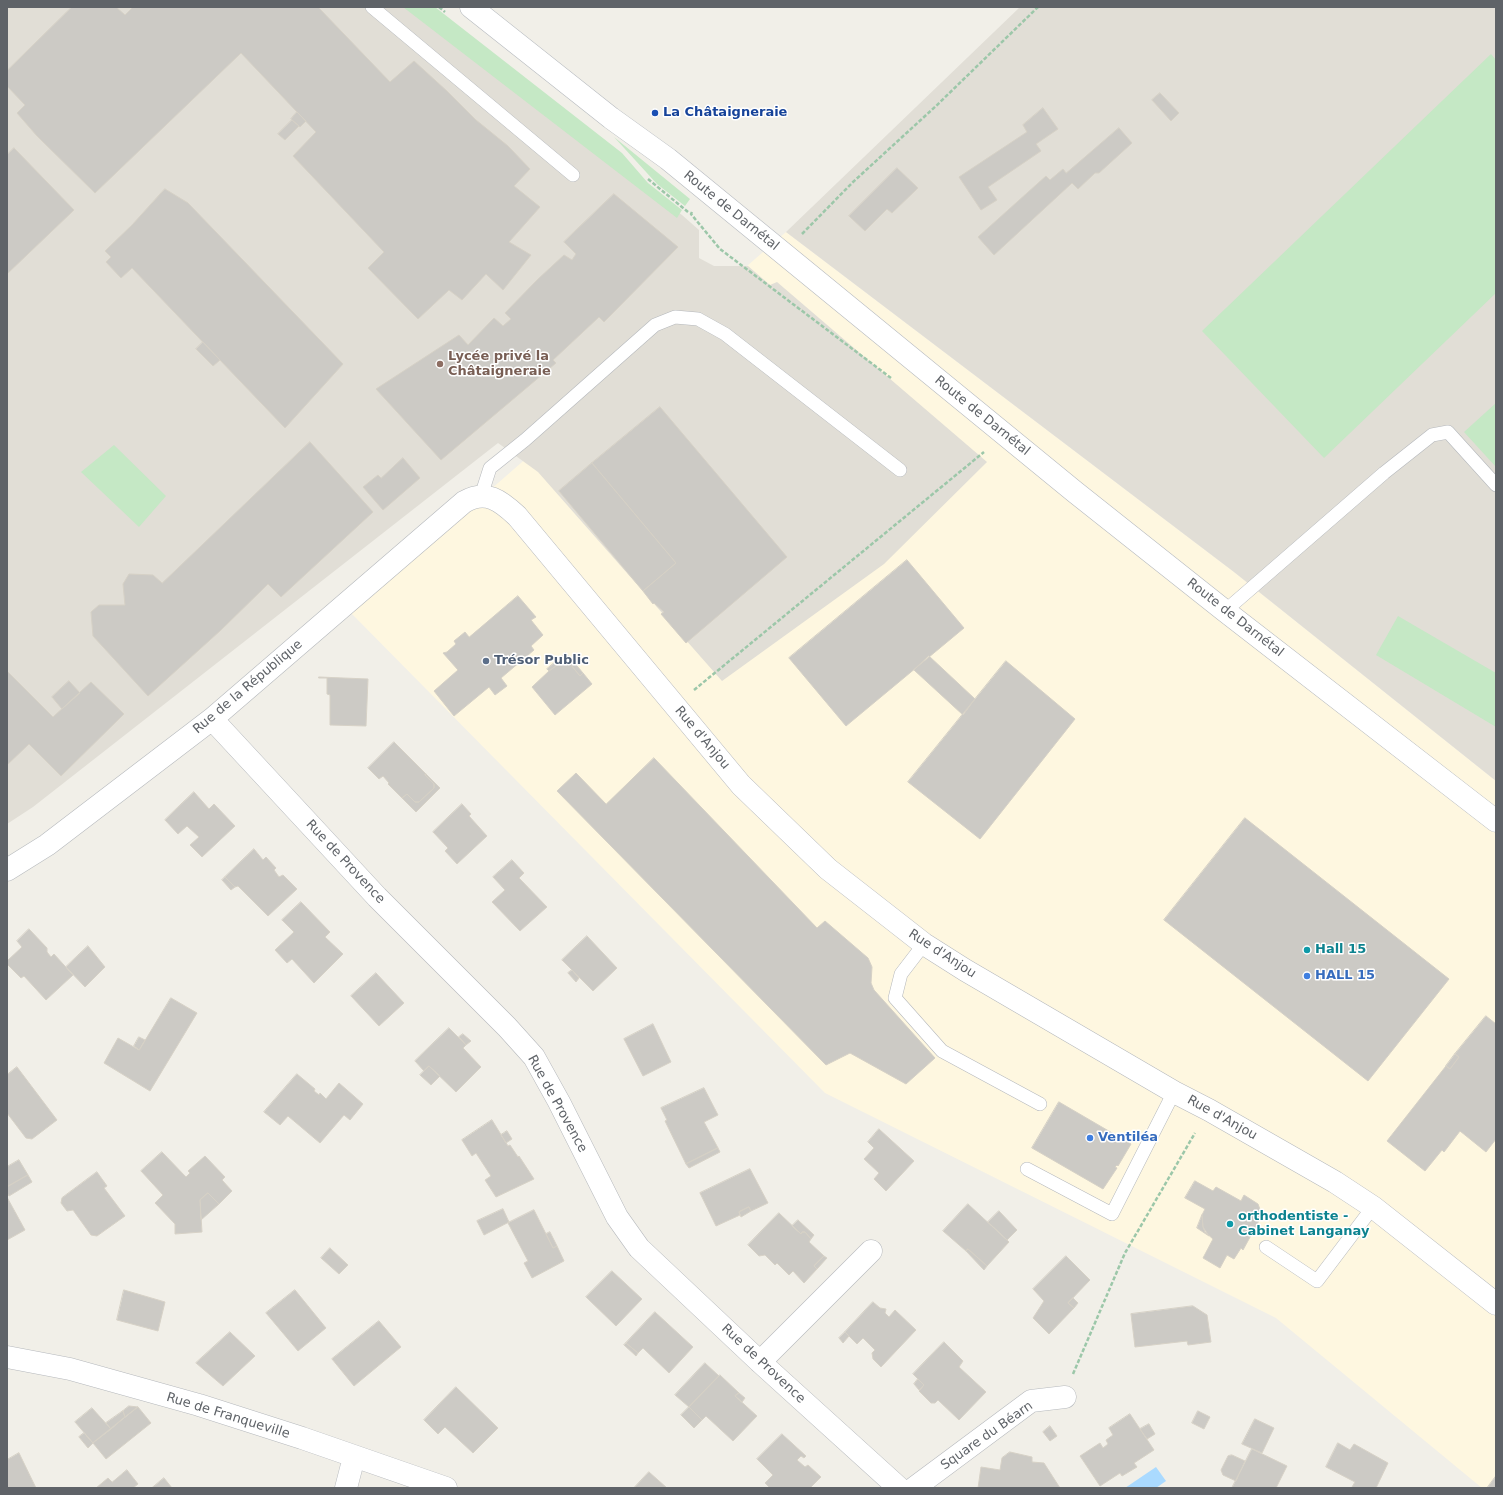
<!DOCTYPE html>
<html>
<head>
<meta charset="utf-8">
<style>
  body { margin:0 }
  #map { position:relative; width:1503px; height:1495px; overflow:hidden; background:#f1efe8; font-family:"DejaVu Sans",sans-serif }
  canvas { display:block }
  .frame { position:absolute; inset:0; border:8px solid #5f6368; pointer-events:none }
</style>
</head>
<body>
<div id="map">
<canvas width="1503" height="1495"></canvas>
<div class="frame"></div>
</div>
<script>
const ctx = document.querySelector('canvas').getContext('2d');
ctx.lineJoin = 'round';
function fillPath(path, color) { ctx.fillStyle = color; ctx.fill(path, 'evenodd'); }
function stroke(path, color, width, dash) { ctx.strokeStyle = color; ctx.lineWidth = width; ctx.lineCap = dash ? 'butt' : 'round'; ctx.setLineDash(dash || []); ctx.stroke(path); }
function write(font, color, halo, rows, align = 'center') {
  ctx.font = font + ' "DejaVu Sans",sans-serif'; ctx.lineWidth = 3; ctx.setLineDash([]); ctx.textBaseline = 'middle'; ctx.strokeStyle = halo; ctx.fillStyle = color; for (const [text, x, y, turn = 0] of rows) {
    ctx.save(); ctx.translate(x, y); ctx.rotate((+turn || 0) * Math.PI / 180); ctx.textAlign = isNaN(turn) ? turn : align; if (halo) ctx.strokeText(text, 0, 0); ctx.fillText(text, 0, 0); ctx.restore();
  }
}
fillPath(new Path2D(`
  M786,232L1234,572L1496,781V1488H1482L1276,1318L825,1093L350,612Z`), '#fef7e0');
fillPath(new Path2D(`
  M7,7H409L496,76L682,215L699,230V258L714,266H748L770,285L777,282L987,462L884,564L722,681L538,472L498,443L33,807L7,824Z
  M1020,7H1496V781L1234,572L786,232Z`), '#e1ded6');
fillPath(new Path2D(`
  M403,7H435L622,153L648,183L682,210L677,218Z
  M1491,54L1496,60V293L1324,458L1202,331Z
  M614,137L690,199L685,206L657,184Z
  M1496,403V467L1464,432Z
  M114,445L166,496L139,527L81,472Z
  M1398,616L1496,673V727L1376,655Z`), '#c5e8c5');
fillPath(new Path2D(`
  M1156,1467L1166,1481L1156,1488H1125Z`), '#aadaff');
const building = new Path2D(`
  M72,7H116L125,15L133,7H318L390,82L414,61L448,92L476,120L508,146L530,169L514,186L540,207L509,242L531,255L503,290L486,274L462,300L449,290L418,319L368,268L384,252L293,156L316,132L241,53L95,193L37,136L17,113L25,105L7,86V71Z
  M1160,93L1179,113L1171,121L1152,100Z
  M1043,108L1058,129L1036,144L1041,151L988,187L997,200L981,210L959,177L1027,132L1023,125Z
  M297,112L306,121L300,127L291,119Z
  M292,120L299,126L285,140L278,134Z
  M1119,128L1132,143L1099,173H1095L1078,189L1072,183L994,255L978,237L1046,176L1050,180L1063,169L1066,173Z
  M14,148L74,210L7,274V155Z
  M897,168L918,188L892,213L887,209L865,231L849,216Z
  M165,189L188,203L343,364L285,428L132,268L121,278L106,262L111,257L105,251L132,225Z
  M614,194L678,247L604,322L599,317L553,360L556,363L441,460L376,389L459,335L468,345L494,318L503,326L511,319L505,313L537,280L564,255L572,260L576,254L564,242Z
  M203,342L220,360L213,366L196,349Z
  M660,407L787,557L686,643L661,614L664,612L654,603L653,604L643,591L676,563L592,463Z
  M310,442L373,512L281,597L268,584L221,630L148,696L93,636L91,612L99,605H125L123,584L129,574L153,575L162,583Z
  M403,458L420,478L383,510L363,487L378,475L381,478Z
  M592,463L676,563L643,591L559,491Z
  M907,560L964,628L846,726L789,658Z
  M518,596L536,617L531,620L543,635L531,646L534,650L501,678L507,686L495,695L489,687L454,716L434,691L458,670L443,653L447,652L456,644L454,641L465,632L469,637Z
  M566,653L583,673L580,676L566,659L549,671L547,669Z
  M929,656L975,699L963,715L914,670Z
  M566,659L580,676L583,673L592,684L555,715L532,687L549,671Z
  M1006,661L1075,719L980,839L908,782Z
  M7,671L53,717L91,682L124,714L61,776L29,744L7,765Z
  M319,677L368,679L366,726L330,725V695L327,694V678H319Z
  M69,681L80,693L62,709L52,697Z
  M394,742L426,774L425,775L434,784V788L419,802H415L407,794L402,798L388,784L389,783L383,776L379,779L368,768Z
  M654,758L817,928L825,921L868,958L872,967L871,983L874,990L935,1058L906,1084L850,1053L826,1065L557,791L576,773L606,804Z
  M426,774L440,788L416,812L402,798L407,794L415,802H419L434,788V784L425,775Z
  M194,792L209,809L214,804L235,826L202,857L190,845L199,837L187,826L178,834L165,820Z
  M462,804L471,814L469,816L487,836L457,864L445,851L448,848L433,832Z
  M1245,818L1449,979L1368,1081L1164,920Z
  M254,849L263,860L266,857L276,868L274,870L279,877L283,875L297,889L268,916L238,886L235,887L225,877Z
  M512,860L524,873L519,878L547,907L520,931L492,902L505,890L493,877Z
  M225,877L235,887L231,890L222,880Z
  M301,902L330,932L325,937L343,954L314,983L292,959L287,963L275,950L294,932L282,920Z
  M29,929L47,948V952L51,957L54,954L73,975L46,1000L24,976L21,978L7,964V961L22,947L17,941Z
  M587,936L617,968L593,991L562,960Z
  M88,946L105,967L85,987L66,967Z
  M572,970L579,978L576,982L568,973Z
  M376,973L404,1003L379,1026L351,996Z
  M171,998L197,1013L150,1091L104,1063L118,1038L139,1050Z
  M1486,1016L1496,1024V1139L1486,1152L1460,1131L1444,1152L1442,1150L1425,1171L1387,1141L1446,1066L1450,1069L1459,1057L1455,1054Z
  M653,1024L671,1062L643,1076L624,1039Z
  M449,1028L466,1045L463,1048L481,1067L456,1092L429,1066L424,1071L415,1061Z
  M463,1034L471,1041L466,1045L459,1037Z
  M139,1037L145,1040L139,1050L134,1046Z
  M1455,1054L1459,1057L1450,1069L1446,1066Z
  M429,1066L440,1076L431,1085L420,1075Z
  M17,1067L57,1120L32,1139L26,1138L7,1113V1075Z
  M297,1074L315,1089L314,1091L319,1095L320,1093L326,1099L339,1083L363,1104L350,1120L344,1115L320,1143L288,1116L280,1125L264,1112Z
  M704,1088L718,1115L704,1122L718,1148L686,1164L665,1121L667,1120L661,1108Z
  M1059,1102L1131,1144L1118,1166L1117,1165L1115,1167L1117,1168L1103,1189L1032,1148Z
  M492,1120L508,1146L510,1145L518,1157L519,1156L534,1179L496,1197L485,1180L491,1176L476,1153L472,1156L462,1140Z
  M879,1129L914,1161L886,1191L874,1179L879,1173L864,1159L874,1148L868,1142Z
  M507,1131L512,1139L506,1143L501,1135Z
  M718,1148L720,1152L689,1168L686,1164Z
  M162,1152L186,1177L190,1173L188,1171L205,1156L225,1177L222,1180L232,1191L219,1204L208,1193L200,1200L202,1232L175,1234V1224L155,1203L163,1195L141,1171Z
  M19,1160L28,1175L7,1187V1167Z
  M750,1169L768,1203L751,1211L749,1207L739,1212L740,1215L716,1226L700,1193Z
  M97,1172L107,1186L104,1188L125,1216L97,1236L91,1235L73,1210L67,1211L61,1203L62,1198Z
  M28,1175L32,1182L9,1196L7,1193V1187Z
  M1195,1181L1213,1191L1216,1187L1241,1201L1244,1195L1258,1204L1262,1215L1243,1250L1241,1248L1234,1259L1227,1255L1220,1268L1203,1258L1213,1239L1205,1232L1203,1227L1202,1215L1205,1209L1185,1198Z
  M208,1193L219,1204L201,1220L200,1200Z
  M8,1199L25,1230L7,1240V1200Z
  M968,1204L1009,1242L987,1266L968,1249L966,1251L943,1231Z
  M749,1207L751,1211L741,1217L739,1212Z
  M503,1209L509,1222L484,1235L477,1221Z
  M534,1210L553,1248L557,1246L564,1261L532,1278L524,1263L528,1261L508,1223Z
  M999,1211L1017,1230L1007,1240L988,1222Z
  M779,1213L801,1234L802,1232H805L811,1239L809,1242L824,1256L814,1266L817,1269L804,1283L793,1271L789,1275L777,1263L775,1265L765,1255L759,1256L748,1245Z
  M1202,1215L1203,1227L1209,1236L1197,1228Z
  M798,1220L814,1235L811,1239L805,1232H802L801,1234L792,1226Z
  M550,1232L557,1246L553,1248L546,1234Z
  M330,1248L348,1265L339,1274L321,1258Z
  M968,1249L987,1266L984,1270L966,1251Z
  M824,1256L827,1258L817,1269L814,1266Z
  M1066,1256L1090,1280L1068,1303L1074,1308L1049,1334L1033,1318L1044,1301L1033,1289Z
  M612,1271L642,1299L616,1326L586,1297Z
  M124,1290L165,1302L158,1331L117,1320Z
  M295,1290L326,1328L298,1351L266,1313Z
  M1073,1298L1078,1303L1074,1308L1068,1303Z
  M873,1302L880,1308L886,1309L885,1313L889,1317L895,1310L916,1330L881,1367L873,1359L872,1353L875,1350L863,1338L857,1344L845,1332Z
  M1193,1306L1207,1315L1211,1342L1188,1345L1187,1341L1135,1347L1131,1314Z
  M655,1312L693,1347L669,1373L643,1348L638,1353L626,1343Z
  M379,1321L401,1347L354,1386L332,1359Z
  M230,1332L255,1356L223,1386L196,1363Z
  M845,1332L849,1336L843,1343L839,1338Z
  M944,1342L963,1361L959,1367L986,1392L959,1420L938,1400L935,1403H931L919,1391L924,1385L913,1374Z
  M626,1343L638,1353L636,1356L624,1345Z
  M705,1363L719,1376L689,1407L675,1395Z
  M720,1375L739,1393L735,1396L757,1416L733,1441L706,1416L702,1420L689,1407Z
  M918,1379L924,1385L919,1390L914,1384Z
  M456,1387L498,1428L473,1453L445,1427L438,1434L424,1420Z
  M739,1393L745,1398L742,1402L735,1396Z
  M129,1406L138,1407L125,1417L123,1411Z
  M138,1407L151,1423L106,1459L93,1443Z
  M689,1407L702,1420L694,1428L681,1415Z
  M92,1408L111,1429L93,1443L75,1422Z
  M123,1411L125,1417L111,1429L106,1423Z
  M1198,1411L1210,1417L1204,1429L1192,1423Z
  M1130,1414L1154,1450L1134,1463L1137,1467L1122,1476L1120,1473L1100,1486L1080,1456L1100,1443L1103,1448L1108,1444L1106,1440L1113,1435L1109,1428Z
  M1255,1419L1274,1428L1262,1453L1242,1444Z
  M1149,1424L1155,1434L1147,1439L1140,1429Z
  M1050,1426L1057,1436L1050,1441L1043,1432Z
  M84,1433L93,1443L88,1448L79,1437Z
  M782,1434L806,1456L804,1458L801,1456L797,1460L805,1467L808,1465L821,1477L810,1488H770L765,1483L773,1475L757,1459Z
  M1338,1443L1350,1450L1354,1444L1388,1463L1376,1488H1354L1352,1487L1355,1482L1326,1467Z
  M1252,1449L1287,1466L1276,1488H1232Z
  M1010,1452L1032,1457V1462L1044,1463L1060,1488H978L981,1467L1000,1470L1002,1458Z
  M19,1453L36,1488H7V1460Z
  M1232,1455L1245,1461L1236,1481L1223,1475L1221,1470L1228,1456Z
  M127,1470L138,1484L133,1488H96L108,1478L112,1482Z
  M649,1472L667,1488H634Z
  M1496,1476V1488H1490L1488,1487Z
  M164,1478L172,1488H152Z`);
fillPath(building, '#cccac5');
stroke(building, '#d6d1c6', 1);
const service = new Path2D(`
  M372,7L573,175
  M481,496L490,468L525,440L655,325L675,317L698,319L725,334L900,470
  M1225,611L1384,473L1432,435L1448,432L1496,485
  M924,944L901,974L895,998L942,1051L1040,1104
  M1027,1169L1112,1214L1174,1092
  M1266,1247L1317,1281L1373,1207`);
const minor = new Path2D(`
  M212,719L377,897L507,1027L534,1057L559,1102L617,1217L639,1248L760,1362L899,1488
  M7,870L47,845L212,719L464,502C486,489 501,501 517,516L741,785L828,869L924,944L965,970L1174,1092L1209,1110L1335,1182L1373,1207L1496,1304
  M7,1357L70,1369L199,1405L302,1438L446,1488
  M760,1362L871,1251
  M346,1488L354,1457
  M914,1488L1031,1401L1065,1397`);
const secondary = new Path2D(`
  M471,7L611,118L668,159L1075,492L1225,611L1496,821`);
stroke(service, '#b5b8bc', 14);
stroke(minor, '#b5b8bc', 23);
stroke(secondary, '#b6babf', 23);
stroke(new Path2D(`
  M439,7L445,12
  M648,179L688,212
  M692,212L691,214L720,249L891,378
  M802,234L853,182L936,106L1038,7
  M694,690L984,452
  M1073,1374L1125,1253L1195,1133`), '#9cc7a9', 2.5, [4, 2]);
stroke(service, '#fff', 13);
stroke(minor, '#fff', 22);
stroke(secondary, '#fff', 22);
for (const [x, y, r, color] of [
  [655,113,4,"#1a4fb4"],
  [440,364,4,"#8d6e63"],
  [486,661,4,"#5c6f8a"],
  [1307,950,4,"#0f9aa8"],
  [1307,976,4,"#3f7fe0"],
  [1090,1138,4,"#3f7fe0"],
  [1230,1224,4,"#0f9aa8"]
]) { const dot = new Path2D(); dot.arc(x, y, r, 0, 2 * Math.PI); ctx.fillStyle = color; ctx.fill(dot); stroke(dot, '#fff', 1.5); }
write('bold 13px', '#164399', '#fff', [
  ["La Châtaigneraie",663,113]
], 'left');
write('13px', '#5f6368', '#fff', [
  ["Route de Darnétal",731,211,39],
  ["Route de Darnétal",982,416,39],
  ["Route de Darnétal",1235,618,38],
  ["Rue de la République",248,687,-40],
  ["Rue d'Anjou",702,738,50],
  ["Rue de Provence",345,862,47],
  ["Rue d'Anjou",942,954,33],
  ["Rue de Provence",557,1104,61],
  ["Rue d'Anjou",1222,1118,29],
  ["Rue de Provence",763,1364,43],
  ["Rue de Franqueville",228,1416,17],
  ["Square du Béarn",987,1436,-35]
]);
write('bold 13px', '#785e54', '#fff', [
  ["Lycée privé la",448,357],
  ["Châtaigneraie",448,372]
], 'left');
write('bold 13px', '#4e5e75', '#fff', [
  ["Trésor Public",494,661]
], 'left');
write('bold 13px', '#0d838f', '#fff', [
  ["Hall 15",1315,950],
  ["orthodentiste -",1238,1217],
  ["Cabinet Langanay",1238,1232]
], 'left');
write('bold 13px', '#366cbe', '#fff', [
  ["HALL 15",1315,976],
  ["Ventiléa",1098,1138]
], 'left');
</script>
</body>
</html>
